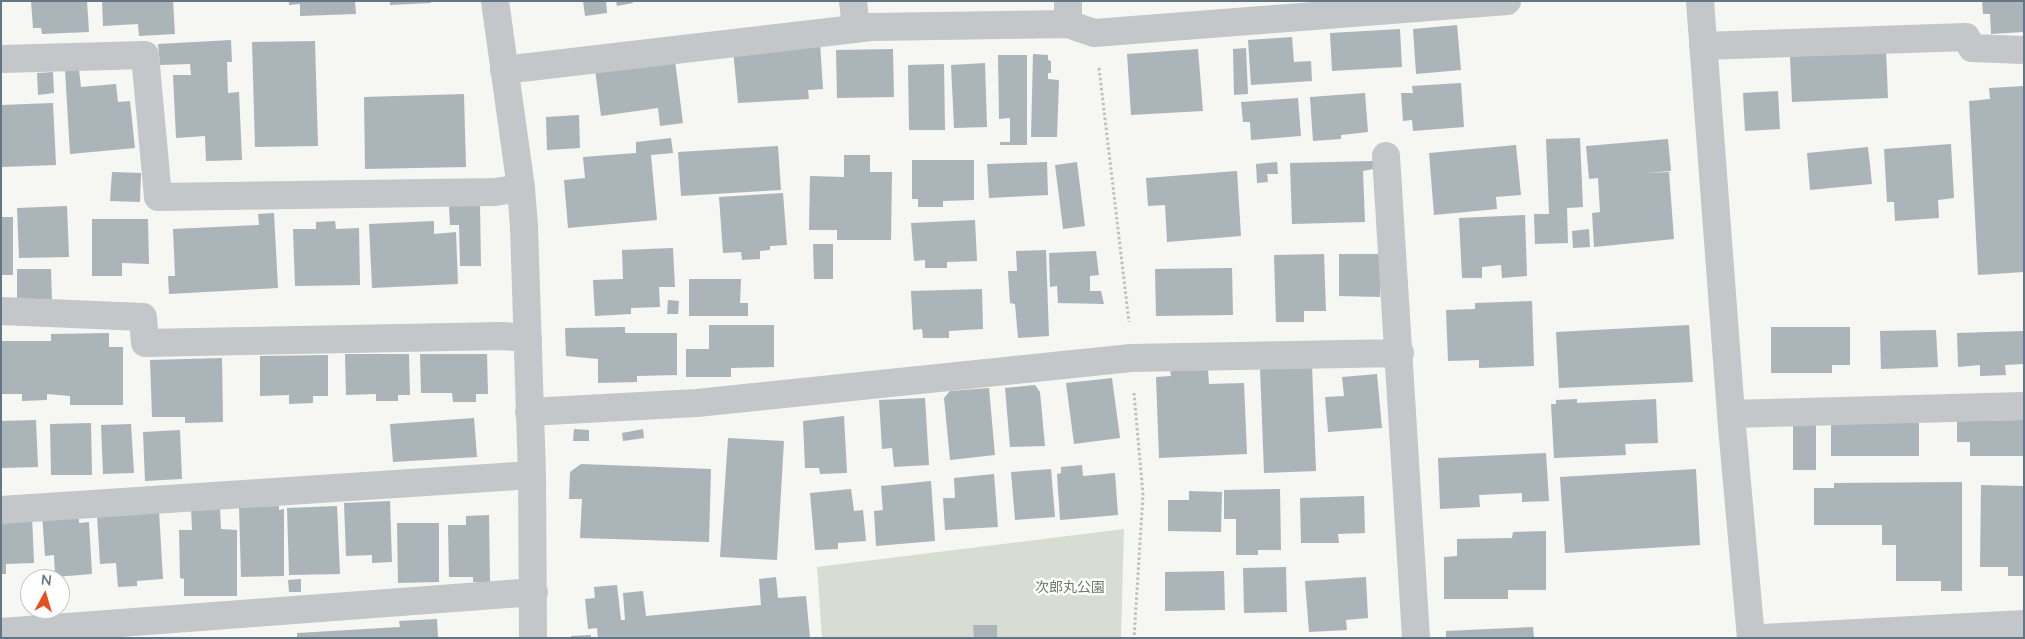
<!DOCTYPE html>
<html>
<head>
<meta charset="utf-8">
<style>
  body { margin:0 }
  #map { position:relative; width:2025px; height:639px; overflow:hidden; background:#f6f6f2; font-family:Lato,sans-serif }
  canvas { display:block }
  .frame { position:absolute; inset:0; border:2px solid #647684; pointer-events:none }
  .north { position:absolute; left:20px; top:569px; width:50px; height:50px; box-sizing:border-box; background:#fff; border:1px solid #c1c8ce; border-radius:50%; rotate:6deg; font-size:14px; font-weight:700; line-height:20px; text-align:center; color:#647684 }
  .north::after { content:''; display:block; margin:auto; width:18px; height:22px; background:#e74e20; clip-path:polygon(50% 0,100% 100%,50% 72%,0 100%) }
</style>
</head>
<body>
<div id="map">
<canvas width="2025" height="639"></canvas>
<div class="frame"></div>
<div class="north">N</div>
</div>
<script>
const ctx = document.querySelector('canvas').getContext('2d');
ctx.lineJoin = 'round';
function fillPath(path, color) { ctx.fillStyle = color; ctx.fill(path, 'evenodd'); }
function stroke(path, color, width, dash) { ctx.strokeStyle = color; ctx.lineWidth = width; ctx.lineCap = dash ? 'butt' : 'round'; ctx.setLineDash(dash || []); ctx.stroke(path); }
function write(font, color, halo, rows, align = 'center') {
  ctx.font = font + ' Lato,"Noto Sans JP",sans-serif'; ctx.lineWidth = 5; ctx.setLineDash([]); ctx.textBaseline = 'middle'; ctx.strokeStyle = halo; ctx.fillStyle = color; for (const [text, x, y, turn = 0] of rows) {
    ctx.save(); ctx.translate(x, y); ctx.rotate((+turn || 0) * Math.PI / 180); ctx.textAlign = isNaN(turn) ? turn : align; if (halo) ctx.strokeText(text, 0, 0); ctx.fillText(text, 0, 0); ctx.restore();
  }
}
fillPath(new Path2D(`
  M1124,529L1121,638H822L817,567Z`), '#d7ddd3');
fillPath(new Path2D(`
  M31,1H87L89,32L42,34L41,28H33Z
  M102,1H173L175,34L139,36L138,24L103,26Z
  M289,1H355L356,14L300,16V4L289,5Z
  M390,1H431V3L390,5Z
  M583,1H606L607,13L585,16Z
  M616,1H632L633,3L617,6Z
  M1982,1H2024V32L1991,34L1990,14H1983Z
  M1457,25L1461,70L1416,74L1413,29Z
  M1400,29L1402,67L1332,71L1330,33Z
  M1292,37L1294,62L1311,61L1312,81L1251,85L1248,40Z
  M231,40L232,62H227L228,93L239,92L242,160L206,161L205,136L176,138L173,75H191L190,64L160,65L158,44Z
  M315,41L318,146L255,147L252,42Z
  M820,43L823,89L808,90L809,99L738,103L733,49Z
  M1246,48L1248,94L1234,95L1233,49Z
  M893,49L894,97L837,98L836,50Z
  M1198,49L1203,111L1131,115L1127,54Z
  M1886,50L1888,98L1792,102L1790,56Z
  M674,53L683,123L660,126L658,108L601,116L594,62Z
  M1033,54L1048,55V60L1051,61V73H1048V79L1059,80L1057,137H1031Z
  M998,55H1027V145H1000V142H1010V118L999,119Z
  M985,63L987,127L954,128L951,65Z
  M944,64L945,130H909L908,65Z
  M65,70H79L81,87L116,84L118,102L130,101L135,148L70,154Z
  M53,72L54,93L38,95L37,73Z
  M1461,83L1464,127L1413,131L1412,120L1403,121L1401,93H1413L1412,86Z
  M2024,86V272L1978,275L1969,101L1990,99L1989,88Z
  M1778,91L1780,129L1745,131L1743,93Z
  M1365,93L1368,132L1341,135V139L1313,141L1310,97Z
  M464,94L466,167L365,169L364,97Z
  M1298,98L1301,136L1251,140L1250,122H1243L1241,102Z
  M53,103L56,165L1,167V105Z
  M579,115L580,148L547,150L546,117Z
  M671,138L673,153L651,155L657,220L568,228L564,180L585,178L583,157L636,153V142Z
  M1580,138L1583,207L1567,208L1568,243L1535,244L1534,214H1549L1546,139Z
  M1668,139L1671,171L1646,173L1669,172L1674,239L1594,247L1592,213L1600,212L1598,178L1589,179L1586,146Z
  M1951,144L1954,198L1938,200L1939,218L1895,221L1894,202H1887L1884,149Z
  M1516,145L1521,195L1496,197L1497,209L1434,215L1429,153Z
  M778,146L781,190L681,196L678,152Z
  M1868,147L1872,184L1810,190L1807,153Z
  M844,155H870V172H892L891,240H837V230H809L810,176L844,177Z
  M912,160H974V200L943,201V207H918V199H912Z
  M1373,161V169L1363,171L1365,222L1292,224L1290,163Z
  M1047,162L1048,195L989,198L987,164Z
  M1077,162L1085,226L1063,229L1055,165Z
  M1277,162L1278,174H1267L1268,182L1257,183L1256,164Z
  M1237,171L1241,236L1167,242L1165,205L1148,206L1146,178Z
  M112,172L141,173L140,202L110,201Z
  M783,193L787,245L770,246V250L760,251V259L742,260L741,252L723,253L719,197Z
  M480,204L481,266H460L459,225H450L449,205Z
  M67,206L69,257L19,258L17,208Z
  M274,213L278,288L169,294L168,276H175L173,229L259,225L258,214Z
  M1525,215L1527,276L1502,278L1501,265L1482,267V278H1462L1459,218Z
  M1,217H13V275H1Z
  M92,219H148L149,264L122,263V276H92Z
  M975,220L977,261L947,262V268H925V260L914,261L911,223Z
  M335,221L336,229L359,228L360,285L295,286L293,229H316V222Z
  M434,221V234L456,232L458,284L372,288L369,224Z
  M1589,229L1590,247L1573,248L1572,231Z
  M813,244H833V279H814Z
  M673,248L675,287H659L660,307L631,308V314L595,316L593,280L623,279L622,250Z
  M1046,250L1049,336L1018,338L1015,304L1010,303L1008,271H1017L1016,251Z
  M1096,251L1099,275L1090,276V291H1101L1104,304L1058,303L1057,286L1050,287L1049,253Z
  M1324,254L1326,311H1304V322H1276L1274,255Z
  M1339,254H1380V297L1339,296Z
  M1232,268L1233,315L1156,316L1155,269Z
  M17,269H51L52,300L17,299Z
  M689,279H741L740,303H748V316H689Z
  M982,289L983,329L949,331V338H923L922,329L913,330L911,291Z
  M668,300L679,301L678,314H667Z
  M1532,301L1534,366L1479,368V360L1448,361L1446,310L1475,309V303Z
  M709,325H774V367L731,368V377H686V349H709Z
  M1689,325L1693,382L1559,388L1556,332Z
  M625,327V333H677V375L637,376V382L598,383V359L566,356L565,328Z
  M1771,327H1850V365H1832V373H1771Z
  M1936,330L1938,367L1881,369L1880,331Z
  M2023,331L2024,364L2005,365L2006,375L1980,376V365L1958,367L1957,333Z
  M109,333V347H123V405H70V396L47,394V400L22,401V394H1V341H51V334Z
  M345,354H409L410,395H398V401H376V394L346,395Z
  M420,354H487L488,394H476V402H453L452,393H421Z
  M328,355V396H313V403L289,404V395L260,396V356Z
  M222,358L223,422L185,423V417H152L150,360Z
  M1312,366L1316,471L1264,473L1260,368Z
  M1208,369L1209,384L1244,383L1247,454L1159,458L1156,377L1171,376L1170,370Z
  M1377,374L1382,428L1328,432L1325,397L1344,396L1342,377Z
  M1112,378L1120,438L1074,444L1066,383Z
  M1035,385L1040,392L1045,446L1010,447L1005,388Z
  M989,388L995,455L950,460L944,398L950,391Z
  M925,398L929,465L894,467L892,448L882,449L879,400Z
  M1577,399V403L1656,399L1658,443L1625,444L1626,455L1554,458L1551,404H1556V400Z
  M844,416L847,473L820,474L819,468H805L803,421Z
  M474,418L477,457L393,462L390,424Z
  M36,420L38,467L1,468V421Z
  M2024,420V456H1970V442H1957V421Z
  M1793,421H1816V470H1793Z
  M91,423L92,475H51L50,424Z
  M1831,423H1919V456H1831Z
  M131,424L134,473L103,474L101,425Z
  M574,429L589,430V441H573Z
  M643,429L644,438L623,441L622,433Z
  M180,430L182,479L145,481L143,432Z
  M728,438L784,441L777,560L720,557Z
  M1546,453L1549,501L1522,502V493L1479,495L1480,507L1440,509L1438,458Z
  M581,464L711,469L709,542L580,538L582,499H569L570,472Z
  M1082,465L1083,476L1115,473L1118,515L1060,520L1057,474L1061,473V467Z
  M1051,469L1055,517L1015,520L1011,472Z
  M1696,469L1700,545L1565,553L1560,477Z
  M994,474L998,527L945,530L943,498H955L954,478Z
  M931,481L935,541L876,546L874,511L883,510L881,486Z
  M1962,482V591H1941V581H1896V545H1882V525H1814V488H1834V483Z
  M1981,485L2024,486V576H2008V567H1980Z
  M851,489L854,511L863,510L866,541L838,543V549L815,550L810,493Z
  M1280,489L1281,550H1258V555H1236V519H1224V490Z
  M1189,491L1222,492L1221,532L1168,531V500H1189Z
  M1364,496L1365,533L1338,534L1339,543H1301L1300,498Z
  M390,501L392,562L372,563V555L346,556L344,503Z
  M279,506V510L284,509V576L241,577L239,507Z
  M337,506L340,574L289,575L287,508Z
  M220,507L221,529L237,530V596H184V579L180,578L179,530H192L191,508Z
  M79,511V523L89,522L92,574L55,577L54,555L45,556L42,513Z
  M159,511L163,579L137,581V586L118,587L116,563L100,564L97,515Z
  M32,515L34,563L6,564V574H1V516Z
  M489,515L490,582H473V577H449L448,525H466V516Z
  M397,523H439V582L398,583Z
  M1546,531V590H1508V599H1444V557L1457,556V539L1512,538L1513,532Z
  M1286,567L1287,612L1244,613L1243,568Z
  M1224,571L1225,610L1165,611V572Z
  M776,577L778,598L806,596L810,638H598L597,628L588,629L585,599L595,598L594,587L617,585L621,620H625L623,593L643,591L646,616L761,605L759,579Z
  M1366,577L1368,618L1346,620L1347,630L1309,632L1305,581Z
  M301,579V592H289L288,580Z
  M437,619L438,638H297V633L400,627L399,621Z
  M973,625H997V638H974Z
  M1533,627L1534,638H1446V631Z
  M591,635V638H571V636Z`), '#abb4b9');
stroke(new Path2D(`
  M1099,68L1129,322
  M1134,393L1143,495L1134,638`), '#bdbfc1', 3, [2.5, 2.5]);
stroke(new Path2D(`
  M495,1L521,188L524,227L532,475L533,638
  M853,1L856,29
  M1068,1V24
  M1700,1L1732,427L1751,638
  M1703,46L1966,37L1972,48L2024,50
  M1,59L145,55L158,197L495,192L521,188
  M504,70L871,27L1068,24L1094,33L1507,1
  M1386,156L1416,638
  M1,311L143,317L145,343L502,336L528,338
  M529,412L697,403L1131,358L1400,353
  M1731,414L2024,406
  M1,510L532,475
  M1,632L534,592
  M1764,638L2024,624`), '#c3c7ca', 28);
write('14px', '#687b63', '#fff', [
  ["次郎丸公園",1070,587]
]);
</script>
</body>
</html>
